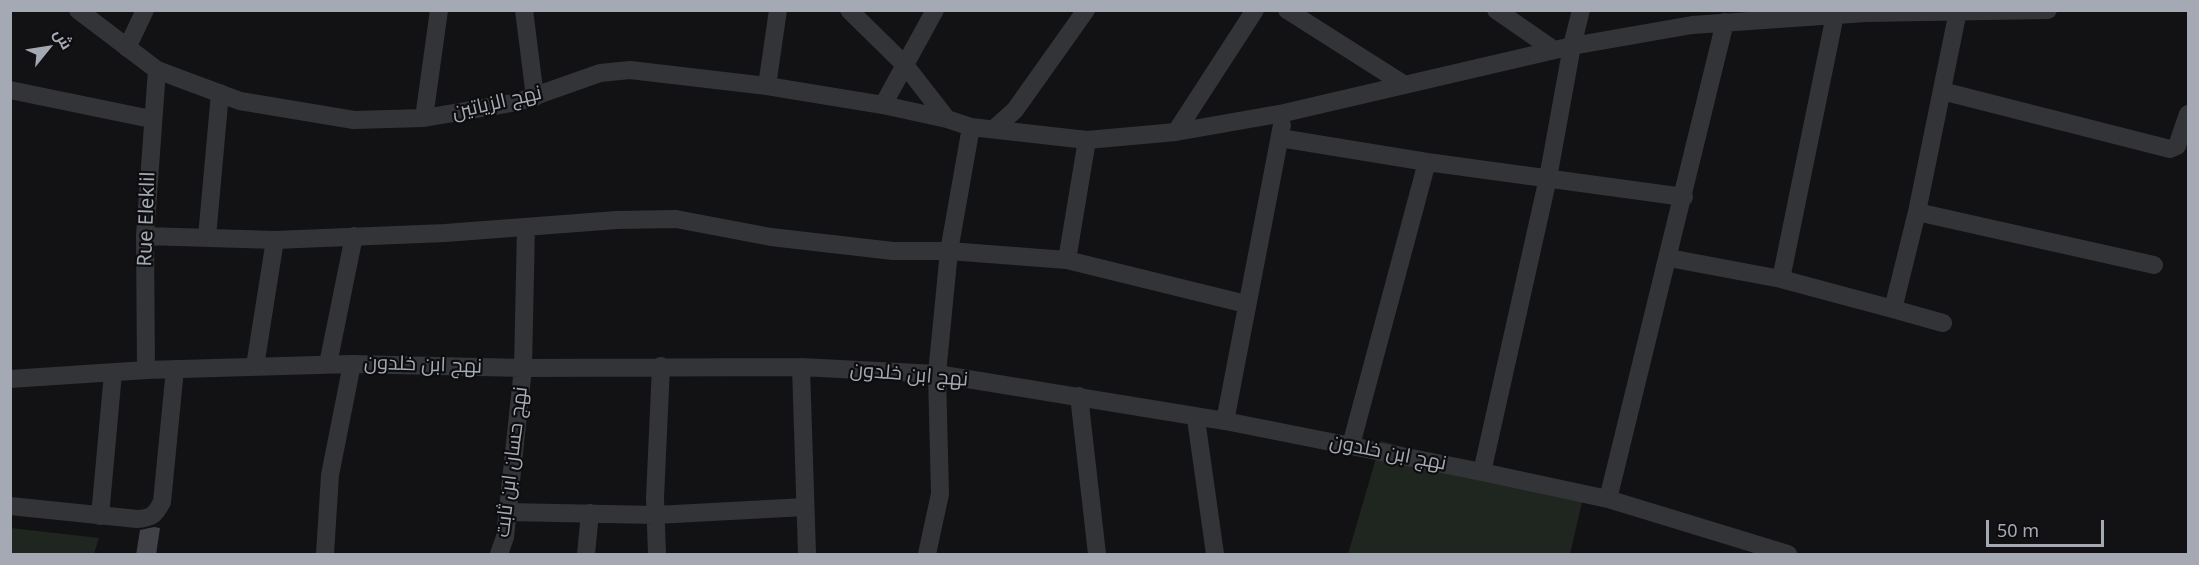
<!DOCTYPE html>
<html>
<head>
<meta charset="utf-8">
<style>
  body { margin:0 }
  #map { position:relative; width:2199px; height:565px; overflow:hidden; background:#121214; font-family:"Noto Sans",Cairo,sans-serif }
  canvas { display:block }
  .frame { position:absolute; inset:0; border:12px solid #a4a9b3; pointer-events:none }
  .north { position:absolute; left:18px; top:18px; width:60px; height:60px; -webkit-text-stroke:4px #0d0d0f; paint-order:stroke; rotate:60deg; font-size:16px; font-weight:700; line-height:24px; text-align:center; color:#a4a9b3 }
  .north::after { content:''; display:block; margin:auto; width:21px; height:27px; background:#a4a9b3; clip-path:polygon(50% 0,100% 100%,50% 72%,0 100%) }
  .scale { position:absolute; left:1986px; top:520px; width:118px; height:27px; box-sizing:border-box; border:3px solid #a4a9b3; border-top:0; padding-left:8px; font-size:18px; line-height:21px; white-space:nowrap; color:#a4a9b3; -webkit-text-stroke:4px #0d0d0f; paint-order:stroke }
</style>
</head>
<body>
<div id="map">
<canvas width="2199" height="565"></canvas>
<div class="frame"></div>
<div class="north">ش</div>
<div class="scale">50 m</div>
</div>
<script>
const ctx = document.querySelector('canvas').getContext('2d');
ctx.lineJoin = 'round';
function fillPath(path, color) { ctx.fillStyle = color; ctx.fill(path, 'evenodd'); }
function stroke(path, color, width, dash) { ctx.strokeStyle = color; ctx.lineWidth = width; ctx.lineCap = dash ? 'butt' : 'round'; ctx.setLineDash(dash || []); ctx.stroke(path); }
function write(font, color, halo, rows, align = 'center') {
  ctx.font = font + ' "Noto Sans",Cairo,sans-serif'; ctx.lineWidth = 4.5; ctx.setLineDash([]); ctx.textBaseline = 'middle'; ctx.strokeStyle = halo; ctx.fillStyle = color; for (const [text, x, y, turn = 0] of rows) {
    ctx.save(); ctx.translate(x, y); ctx.rotate((+turn || 0) * Math.PI / 180); ctx.textAlign = isNaN(turn) ? turn : align; if (halo) ctx.strokeText(text, 0, 0); ctx.fillText(text, 0, 0); ctx.restore();
  }
}
fillPath(new Path2D(`
  M1381,441L1583,498L1570,554H1348Z
  M11,528L99,538L94,554H11Z`), '#1f261f');
fillPath(new Path2D(`
  M154,527L160,528L156,555H136L140,530Z`), '#414247');
stroke(new Path2D(`
  M78,10L157,70L240,101L354,120L424,118L518,102L600,73L630,70L767,86L883,105L947,119L971,127L1087,140L1176,132L1284,113L1572,46L1692,25L1865,13L2048,10
  M524,10L535,97
  M849,10L905,65L947,119
  M1287,10L1405,85
  M1496,10L1554,50
  M127,48L145,10
  M767,86L778,10
  M10,90L151,119
  M1942,91L2170,149L2177,146L2188,114
  M883,105L935,10
  M424,118L439,10
  M994,129L1015,110L1086,10
  M1176,132L1255,10
  M1280,138L1427,162L1684,197
  M1917,212L2154,265
  M145,236L275,240L445,233L617,220L676,219L771,237L893,251H949L1067,260L1246,304
  M207,237L220,93
  M1669,258L1781,279L1893,309L1917,212L1958,11
  M1067,260L1087,140
  M1781,279L1835,15
  M1893,309L1943,323
  M328,364L354,236
  M255,366L275,240
  M801,367L807,554
  M146,370L145,236L157,70
  M10,379L146,370L352,364L523,368L801,367L937,374L1225,421L1482,472L1608,499L1788,554
  M1079,396L1097,554
  M1196,419L1215,554
  M1225,421L1282,125
  M1351,445L1427,162
  M1482,472L1548,178L1572,46L1581,10
  M1608,499L1725,22
  M10,506L137,519C152,518 155,515 162,502L175,369
  M507,512L656,515L805,507
  M100,516L113,373
  M325,554L330,475L352,364
  M499,554L505,537L523,368L526,227
  M586,554L590,513
  M657,554L655,498L661,366
  M927,554L940,494L937,374L949,251L971,127`), '#333438', 18);
write('20px', '#a4a9b3', '#0d0d0f', [
  ["نهج الزياتين",497,103,-13],
  ["Rue Eleklil",147,219,-88],
  ["نهج ابن خلدون",423,365,2],
  ["نهج ابن خلدون",909,375,5],
  ["نهج ابن خلدون",1388,453,11],
  ["نهج حسان ابن ثابت",512,462,-83]
]);
</script>
</body>
</html>
